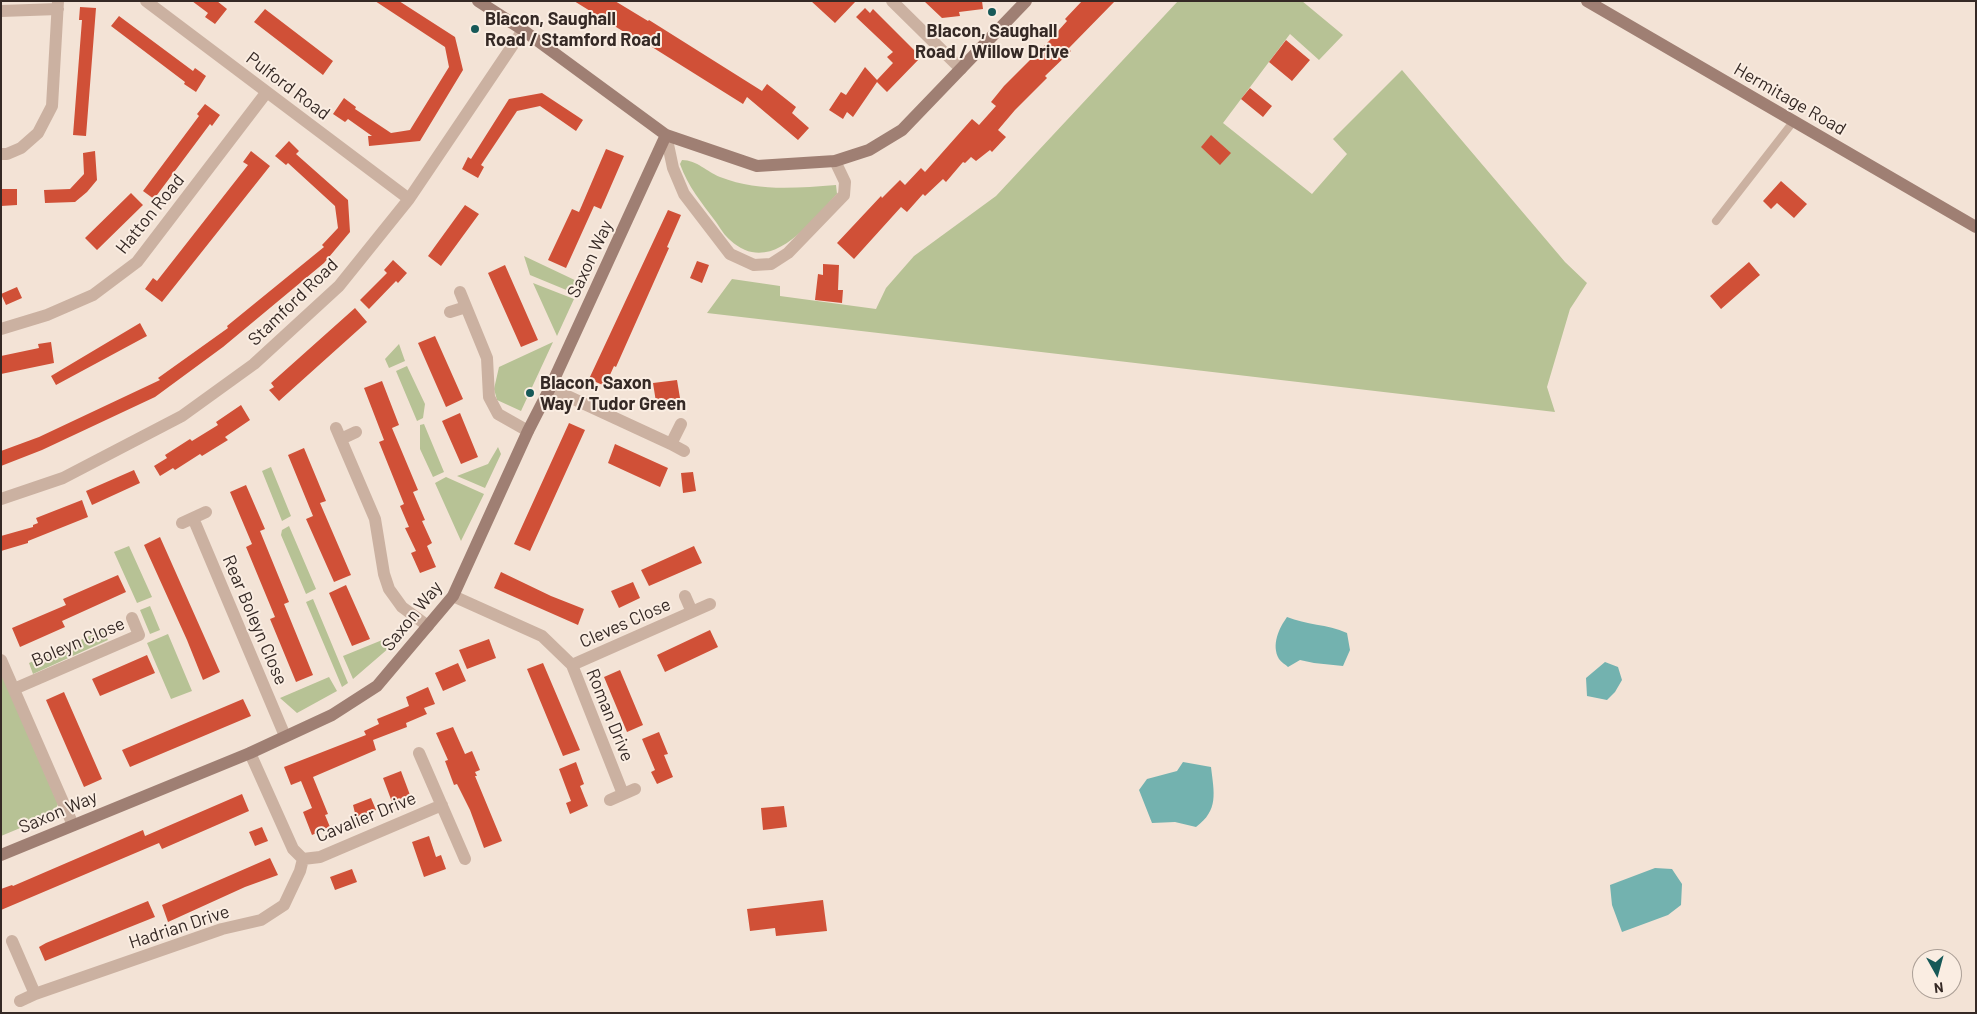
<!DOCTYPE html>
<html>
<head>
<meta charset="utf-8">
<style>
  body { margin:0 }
  #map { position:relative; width:1977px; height:1014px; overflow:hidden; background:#f3e3d6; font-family:Barlow,sans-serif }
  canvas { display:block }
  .frame { position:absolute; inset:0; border:2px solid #352925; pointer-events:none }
  .north { position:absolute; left:1912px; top:949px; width:50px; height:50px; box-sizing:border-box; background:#faede2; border:1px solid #ab9f96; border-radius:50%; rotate:173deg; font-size:14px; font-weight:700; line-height:20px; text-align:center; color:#352925 }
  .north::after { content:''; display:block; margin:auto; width:18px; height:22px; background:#175958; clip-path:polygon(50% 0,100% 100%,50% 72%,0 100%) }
</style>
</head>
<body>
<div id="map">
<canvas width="1977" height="1014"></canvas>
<div class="frame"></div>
<div class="north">N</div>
</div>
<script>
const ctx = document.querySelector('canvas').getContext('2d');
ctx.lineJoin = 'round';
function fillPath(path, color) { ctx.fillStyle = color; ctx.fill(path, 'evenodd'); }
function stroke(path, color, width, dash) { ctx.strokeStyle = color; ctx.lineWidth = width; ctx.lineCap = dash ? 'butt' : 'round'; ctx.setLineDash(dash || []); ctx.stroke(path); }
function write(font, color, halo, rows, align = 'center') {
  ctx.font = font + ' Barlow,sans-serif'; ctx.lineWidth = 4; ctx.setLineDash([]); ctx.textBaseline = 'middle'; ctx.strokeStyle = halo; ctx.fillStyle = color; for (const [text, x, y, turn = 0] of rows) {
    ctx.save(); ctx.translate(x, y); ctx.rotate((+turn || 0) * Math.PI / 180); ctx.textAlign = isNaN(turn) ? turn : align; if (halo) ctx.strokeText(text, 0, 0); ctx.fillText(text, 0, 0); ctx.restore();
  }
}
fillPath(new Path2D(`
  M1178,1H1302L1343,35L1319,60L1290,34L1223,123L1312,194L1347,154L1333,139L1402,70L1565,262L1587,283L1570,309L1547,387L1555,412L707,313L732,279L780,286V296L876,309L886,288L914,256L996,196Z
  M682,160C697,160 707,172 720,177C758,192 796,188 836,185L837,194C810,222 771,278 730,240C725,236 720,228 716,222C702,203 688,187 680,164Z
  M524,256L581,283L576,294L530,275Z
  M533,283L574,299L557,336Z
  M553,342L521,411L497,400L494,389L499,367Z
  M399,344L405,361L389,368L385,359Z
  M407,366L425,404L423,418L417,421L396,371Z
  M424,424L444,472L433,477L420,449V425Z
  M498,447L501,454L485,488L457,476L488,464Z
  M271,467L291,516L282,521L262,471Z
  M446,477L484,494L461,541L435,483Z
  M289,526L316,589L306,594L281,535L282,530Z
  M129,546L152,597L137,603L114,552Z
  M313,599L348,683L342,687L306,602Z
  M150,606L160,630L150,634L140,610Z
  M103,630L108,640L33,674L29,663Z
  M168,634L192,691L171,699L147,643Z
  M397,634V641L353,679L343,656Z
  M1,673L58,804L54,814L1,836Z
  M329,677L337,691L297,713L280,698Z`), '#b7c295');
fillPath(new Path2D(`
  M1287,617C1306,625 1327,624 1347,633L1350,650L1343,666L1314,663L1300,660L1288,667C1286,665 1281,662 1279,659C1271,645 1279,628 1287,617Z
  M1605,662L1618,667L1622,680L1615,692L1607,700L1587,696L1586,678Z
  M1183,762L1211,767C1214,793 1219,810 1196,827L1175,822L1152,823L1139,790L1147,779L1177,771Z
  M1655,868L1672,869L1682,884L1681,905L1668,915L1622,932L1612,905L1610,885Z`), '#73b2af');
fillPath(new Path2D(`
  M192,1H217L227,9L215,24L205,17L208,13Z
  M375,1H399L455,37L463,70L420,141L369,146L368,136H372L348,119L345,122L333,114L344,98L356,107L355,109L391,133L410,130L449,67L445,47Z
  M574,1H615L648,21L649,20L762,91L767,84L796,107L792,113L809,128L798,140L747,97L743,104L652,47L630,34L629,35Z
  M811,1H856L835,23Z
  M924,1H982L983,9L959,12L960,16L942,18Z
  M1082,1H1115L1068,49L1071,51L1045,76L1047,78L1015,110L998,130L1006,137L992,152L990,150L976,161L971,157L965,163L963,162L946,182L943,179L925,196L923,194L907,212L901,207L854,259L837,243L881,196L882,198L900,180L905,185L921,168L925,172L972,119L979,125L996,106L991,102L1004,86L1049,41L1067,21L1065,19Z
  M80,7L96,8L86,136L73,135L82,20H79Z
  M865,8L870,13L873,9L921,57L887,92L877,82L853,117L847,112L843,119L829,110L841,92L846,95L865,67L877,80L893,63L887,57L893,52L856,17Z
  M265,9L333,61L323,75L254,22Z
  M119,16L193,71L195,68L206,76L196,92L184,84L185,82L111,26Z
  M1286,40L1310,60L1292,81L1269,62Z
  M1250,88L1272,106L1263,117L1241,99Z
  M542,93L583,120L576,131L540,106L517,111L481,165L484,167L478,178L462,169L468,157L471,159L509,99Z
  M205,104L220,115L212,126L210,124L154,199L143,191L199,116L197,114Z
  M1211,135L1231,153L1220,165L1201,147Z
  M289,141L299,151L296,154L348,200L350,232L324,263L223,347L155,397L42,450L1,466V451L39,437L160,380L158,378L228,328L227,326L324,247L322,245L338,228L335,206L288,163L286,165L275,156Z
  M606,149L624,156L601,209L594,206L566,268L548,260L572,209L579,212Z
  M95,151L97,180L87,192L75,202L45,203L44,190L70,189L84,174L83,153Z
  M251,151L270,166L162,302L145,289L153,278L157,281L248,165L243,162Z
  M1781,181L1807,204L1794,218L1777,203L1771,209L1763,201Z
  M1,189H17V205L1,206Z
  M131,193L143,205L97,250L85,238Z
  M465,205L479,214L441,266L428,256Z
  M668,210L681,215L667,247L669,248L616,367L614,366L605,386L589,379Z
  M393,260L407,273L398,283L396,281L369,309L360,300L387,273L384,270Z
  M697,261L709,265L702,283L690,278Z
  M1749,262L1760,275L1721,309L1710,296Z
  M823,264L839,265L838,290H843L842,303L815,300L818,274L823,275Z
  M505,265L538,340L521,347L488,273Z
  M17,287L22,298L6,305L1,294Z
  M355,308L367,322L279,401L269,390L274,387L271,383Z
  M140,323L147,336L56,385L51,376Z
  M435,336L463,399L446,407L418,343Z
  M51,342L54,363L1,374V356L39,348L38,344Z
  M677,380L680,398L656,402L653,383Z
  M382,381L399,425L392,428L418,490L413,492L425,520L422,521L432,543L427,546L436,567L420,573L411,553L416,551L405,528L409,527L400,506L404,504L379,442L384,440L364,388Z
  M241,405L250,420L225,437L228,440L202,456L200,454L175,470L173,468L160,476L154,466L167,458L165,455L190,439L192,441L218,425L216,422Z
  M460,413L478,457L461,464L442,421Z
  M569,423L585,430L530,551L514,544Z
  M615,444L668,468L660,487L608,463Z
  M304,448L326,501L320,503L351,575L334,582L306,519L313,516L288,455Z
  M134,470L140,483L92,505L86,491Z
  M693,472L696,491L683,493L681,473Z
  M246,485L265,529L260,531L289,602L284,604L313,675L296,682L270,619L275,617L246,547L252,544L230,492Z
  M82,500L88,517L28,541V543L1,551V536L33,527V525L38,523L36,518Z
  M160,537L220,672L203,680L187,640L144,545Z
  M694,546L702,563L649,586L641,570Z
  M501,572L551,596L584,609L578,625L494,588Z
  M118,575L126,592L62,621L65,627L20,647L12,628L66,605L63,599Z
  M633,582L640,598L619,608L611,591Z
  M346,585L370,639L352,646L329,593Z
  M710,630L718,647L665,672L657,655Z
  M489,639L496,658L467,669L459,650Z
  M147,655L155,673L100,696L92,679Z
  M458,663L466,681L443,691L435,673Z
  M543,663L580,750L563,756L527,669Z
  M620,670L643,725L627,732L604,677Z
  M428,687L435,704L424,708L427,714L406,723L407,727L373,740L376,750L313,777L328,814L325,815L330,827L312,835L303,812L312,808L301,781L291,785L284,767L366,735L364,731L379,724L377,719L409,706L406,697Z
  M64,692L102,779L84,787L46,700Z
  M243,699L251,716L130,767L122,750Z
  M453,727L465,754L472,751L480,770L475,772L477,776H475L502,841L484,848L470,810L457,784L454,785L445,761L448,760L436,733Z
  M659,732L668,754L664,755L673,777L657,784L651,772L655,770L642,739Z
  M576,762L584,784L580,786L588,806L570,814L566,803L571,801L559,769Z
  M401,771L410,795L392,802L383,778Z
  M242,794L249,811L162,849L159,843L1,910V889L12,885L13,886L143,830L145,836Z
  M371,798L376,810L356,817L353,805Z
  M784,806L787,827L763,830L761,808Z
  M262,827L268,841L255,846L249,832Z
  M429,836L436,857L441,855L446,869L424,877L412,842Z
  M270,858L278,875L245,887L168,922L162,905Z
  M352,869L357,882L335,890L330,877Z
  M823,900L827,931L776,936L775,928L750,931L747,909Z
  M148,901L155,917L45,961L39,947L46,943Z`), '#d05037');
stroke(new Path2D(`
  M1716,221L1793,122`), '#cbb1a1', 8);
stroke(new Path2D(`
  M146,1L409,199
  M892,1L961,69
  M1,11L58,9
  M666,135L673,168L684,194L730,254L754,265L771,264L788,253L844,195L845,182L835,161
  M1,154H7L21,148L38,133L52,106L58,1
  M460,292L487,358L489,397L498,414L528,431
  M450,312L466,307
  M1,329L47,315L93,295L137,262L266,93
  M550,388L671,444
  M681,424L671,444L684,451
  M336,428L375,519L384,574L389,589L402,607L428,626
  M341,439L356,432
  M1,499L63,478L182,416L254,364L339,286L409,199L523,30
  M193,518L285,736
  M182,523L206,512
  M453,596L542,636L572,665L623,794
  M685,596L692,612
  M1,660L73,825
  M572,665L710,604
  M14,689L139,635L132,618
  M250,753L293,849L303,859L320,857L442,805
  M419,753L465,859
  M610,800L635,789
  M12,941L35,994
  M20,1001L35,994L222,929L261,920L284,905L300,871L303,859`), '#cbb1a1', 12);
stroke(new Path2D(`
  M478,1L523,30L666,135L757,166L835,161L869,150L902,130L1026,1
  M1587,1L1976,227
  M1,855L250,753L332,715L377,686L453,596L528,431L550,388L666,135`), '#9f7f73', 12);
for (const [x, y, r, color] of [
  [992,12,5,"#175958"],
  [475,29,5,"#175958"],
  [530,393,5,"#175958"]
]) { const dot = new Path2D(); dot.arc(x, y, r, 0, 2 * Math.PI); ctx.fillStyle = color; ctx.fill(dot); stroke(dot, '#faede2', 2); }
write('bold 18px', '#352925', '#faede2', [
  ["Blacon, Saughall",485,19],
  ["Road / Stamford Road",485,40],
  ["Blacon, Saughall",992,31,"center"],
  ["Road / Willow Drive",992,52,"center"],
  ["Blacon, Saxon",540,383],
  ["Way / Tudor Green",540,404]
], 'left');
write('18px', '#352925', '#faede2', [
  ["Pulford Road",288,86,37],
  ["Hermitage Road",1790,99,30],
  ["Hatton Road",150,214,-51],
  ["Saxon Way",590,259,-65],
  ["Stamford Road",293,302,-44],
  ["Saxon Way",412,616,-51],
  ["Rear Boleyn Close",255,620,67],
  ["Cleves Close",625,623,-24],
  ["Boleyn Close",78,642,-23],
  ["Roman Drive",610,715,68],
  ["Saxon Way",58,812,-23],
  ["Cavalier Drive",366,817,-22],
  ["Hadrian Drive",179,927,-18]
]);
</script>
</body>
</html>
